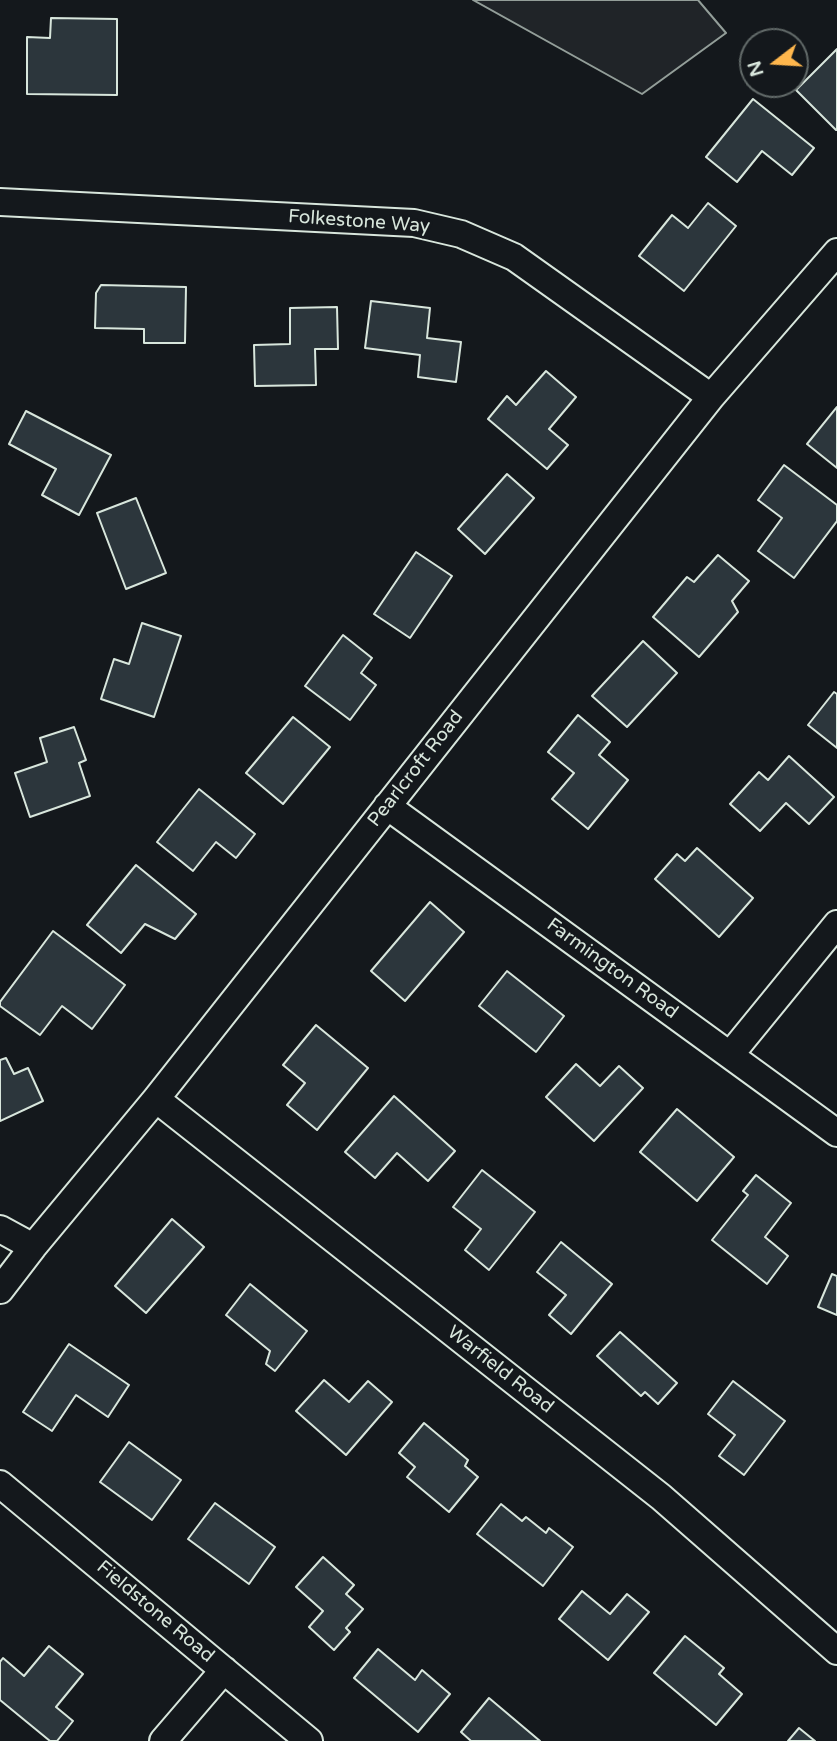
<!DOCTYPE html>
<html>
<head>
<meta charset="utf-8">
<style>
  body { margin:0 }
  #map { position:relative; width:837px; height:1741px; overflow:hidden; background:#14181c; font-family:"Varela Round",sans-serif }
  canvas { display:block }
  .north { position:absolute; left:739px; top:28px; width:70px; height:70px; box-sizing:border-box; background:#14181c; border:2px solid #626a69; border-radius:50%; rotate:253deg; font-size:19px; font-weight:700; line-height:28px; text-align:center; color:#d8e6dc }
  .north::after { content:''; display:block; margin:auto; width:24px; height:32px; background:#ffb74d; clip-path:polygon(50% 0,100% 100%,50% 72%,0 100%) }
</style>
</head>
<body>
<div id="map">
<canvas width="837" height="1741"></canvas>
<div class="north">N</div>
</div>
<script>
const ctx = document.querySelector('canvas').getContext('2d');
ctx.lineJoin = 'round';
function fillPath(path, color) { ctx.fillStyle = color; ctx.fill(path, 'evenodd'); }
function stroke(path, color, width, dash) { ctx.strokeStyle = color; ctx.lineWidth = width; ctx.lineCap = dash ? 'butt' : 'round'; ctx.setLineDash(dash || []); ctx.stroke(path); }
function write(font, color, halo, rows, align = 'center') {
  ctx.font = font + ' "Varela Round",sans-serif'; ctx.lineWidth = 5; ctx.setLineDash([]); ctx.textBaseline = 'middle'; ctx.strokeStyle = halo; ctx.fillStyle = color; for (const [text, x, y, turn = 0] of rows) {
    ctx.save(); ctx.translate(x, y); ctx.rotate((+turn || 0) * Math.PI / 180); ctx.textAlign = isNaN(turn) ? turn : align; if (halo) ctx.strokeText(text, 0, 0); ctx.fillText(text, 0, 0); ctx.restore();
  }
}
const green = new Path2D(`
  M473,0H698L726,33L642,94Z`);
fillPath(green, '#202428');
stroke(green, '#939e99', 2);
const building = new Path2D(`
  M51,18L117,19V95L27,94V37L50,38Z
  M837,49V130H836L796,90Z
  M753,99L814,148L792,175L762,151L737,182L706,157Z
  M708,203L736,226L684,291L639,256L672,215L688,228Z
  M101,285L186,287L185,343H144V329L95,328L96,293Z
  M371,301L430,308L427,338L461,342L456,382L418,377L420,355L365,348Z
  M337,307L338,349H315L316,385L255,386L254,345L290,344V308Z
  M546,371L576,397L549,429L568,445L547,469L488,419L507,396L516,405Z
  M837,407V468L807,444Z
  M26,411L111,455L79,515L42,495L56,469L9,444Z
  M784,465L837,505V521L794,578L758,551L782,518L758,500Z
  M507,474L534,498L485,554L458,529Z
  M136,498L166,573L126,589L97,513Z
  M416,552L452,576L410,638L374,614Z
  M718,555L749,581L732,601L738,612L699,657L653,617L687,577L694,582Z
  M142,623L181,636L154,717L101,699L114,659L129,664Z
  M343,635L372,658L361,673L376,685L350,720L305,686Z
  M643,641L677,673L627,727L592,696Z
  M834,692L837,694V748L808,725Z
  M578,715L610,742L599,755L628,780L588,829L552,799L574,773L548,752Z
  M293,717L330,747L283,804L246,773Z
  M74,727L86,760L79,763L90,796L30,817L15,773L47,762L40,738Z
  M789,756L834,797L809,824L786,803L760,831L730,804L759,772L768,780Z
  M199,789L255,834L236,858L216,842L193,871L157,842Z
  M697,848L753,898L719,937L655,879L677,854L685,861Z
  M136,865L196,914L175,939L145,924L121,953L87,925Z
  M430,902L464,932L405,1001L371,971Z
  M53,931L125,985L92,1029L62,1006L40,1035L0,1006V1002Z
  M507,971L564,1016L536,1052L479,1006Z
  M316,1025L368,1068L317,1130L287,1105L305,1083L283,1065Z
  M6,1058L14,1074L28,1068L43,1101L0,1121V1060Z
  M576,1064L600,1086L619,1066L643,1088L594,1141L546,1097Z
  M394,1096L455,1151L428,1181L397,1153L375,1178L345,1152Z
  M677,1109L734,1157L697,1201L640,1152Z
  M482,1170L535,1212L489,1270L465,1250L481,1229L453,1207Z
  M756,1175L791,1203L765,1237L788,1256L767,1284L712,1240L748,1195L743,1191Z
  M172,1219L204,1247L146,1313L115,1286Z
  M561,1242L612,1284L571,1334L549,1315L566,1295L537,1272Z
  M832,1274L837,1276V1315L818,1307Z
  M250,1284L307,1331L275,1371L266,1364L270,1351L226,1315Z
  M620,1332L677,1383L658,1404L645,1392L641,1396L597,1356Z
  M69,1344L129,1385L108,1417L76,1395L52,1431L23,1412Z
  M324,1380L349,1402L368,1381L392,1402L346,1455L296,1411Z
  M733,1381L785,1421L744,1475L719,1456L735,1435L708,1414Z
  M424,1423L468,1460L465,1466L478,1477L449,1512L407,1477L415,1467L399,1453Z
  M129,1442L181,1480L152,1520L100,1482Z
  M215,1503L275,1547L249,1584L188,1539Z
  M501,1504L522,1521L526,1517L546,1533L549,1528L573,1547L543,1586L477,1534Z
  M323,1557L354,1585L346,1594L363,1609L346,1628L350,1632L334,1650L309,1627L323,1611L296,1587Z
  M582,1591L610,1614L627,1594L649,1612L608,1660L559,1619Z
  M685,1636L724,1668L719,1674L742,1694L716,1725L654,1673Z
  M49,1646L83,1674L56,1707L73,1721L57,1741H50L0,1700V1662L3,1658L24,1676Z
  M378,1649L415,1680L422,1670L450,1694L418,1732L354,1678Z
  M489,1698L540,1741H471L461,1732Z
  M799,1728L815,1741H788Z`);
fillPath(building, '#2c363c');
stroke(building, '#d8e6dc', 2);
const street = new Path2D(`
  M0,202L414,223L461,234L514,257L711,397
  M387,806L837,1133
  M730,1055L837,924
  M156,1099L661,1497L837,1651
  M0,1229L33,1247
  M0,1290L33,1247L156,1099L711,397L837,252
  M0,1484L309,1741
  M163,1741L224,1670`);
stroke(street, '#d8e6dc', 30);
stroke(street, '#14181c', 26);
write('19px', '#d8e6dc', '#14181c', [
  ["Folkestone Way",359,222,4],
  ["Pearlcroft Road",416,769,-52],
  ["Farmington Road",612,969,36],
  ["Warfield Road",500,1370,38],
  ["Fieldstone Road",155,1612,40]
]);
</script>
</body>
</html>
